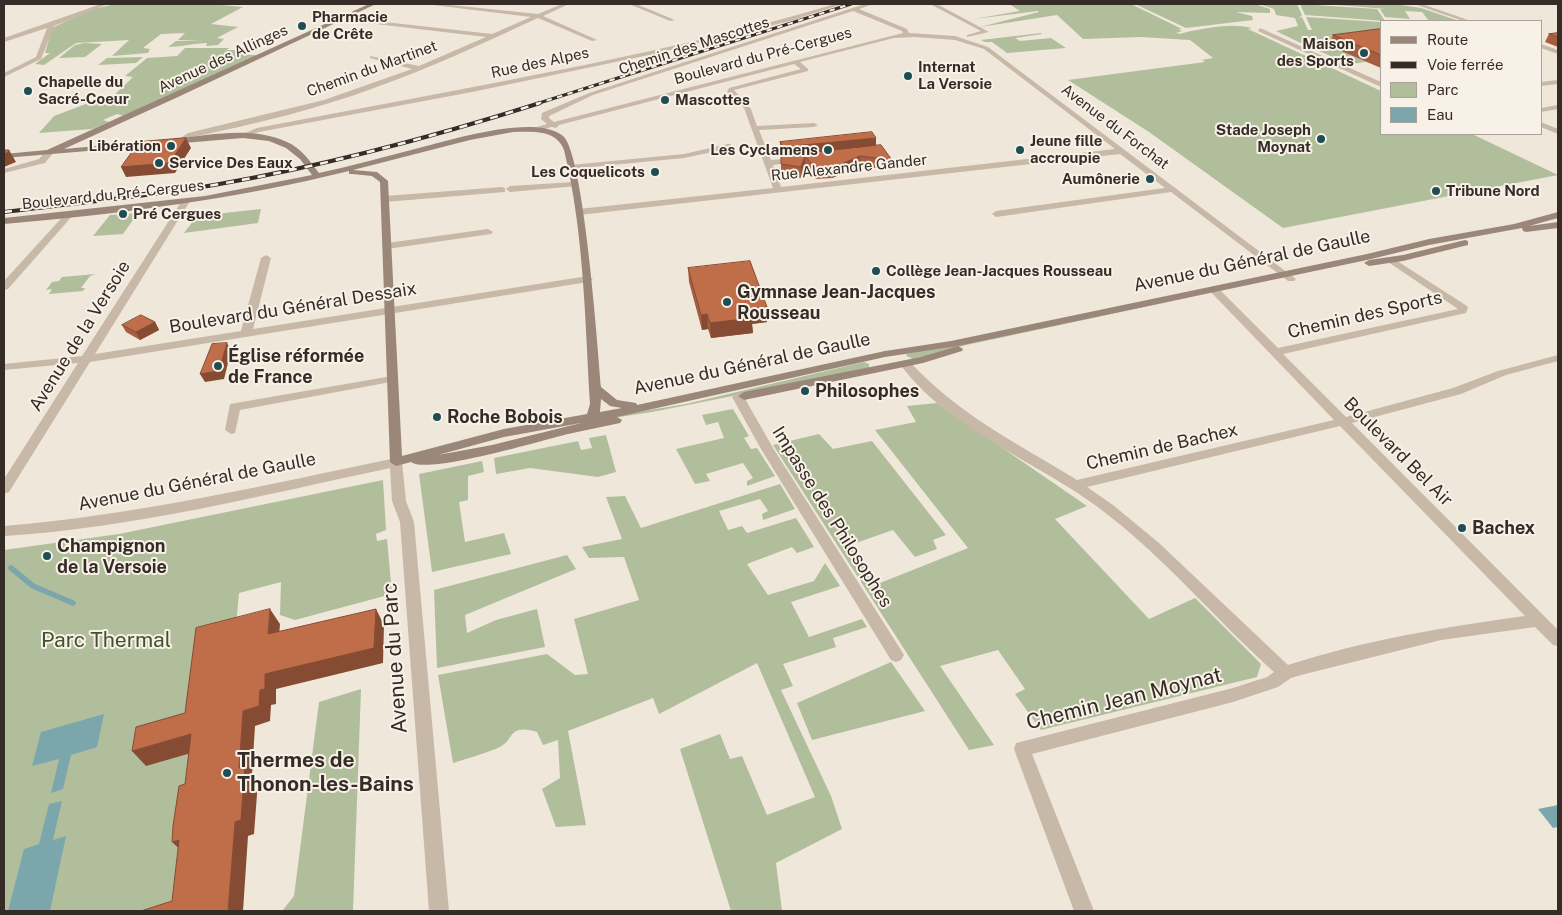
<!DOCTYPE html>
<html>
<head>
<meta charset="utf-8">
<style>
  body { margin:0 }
  #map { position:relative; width:1562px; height:915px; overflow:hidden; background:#f0e7db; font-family:"Public Sans",sans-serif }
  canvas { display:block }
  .frame { position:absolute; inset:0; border:5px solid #352c27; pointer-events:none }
  .legend { position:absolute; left:1380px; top:20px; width:162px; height:115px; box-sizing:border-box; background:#f8f1e7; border:1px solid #aaa29a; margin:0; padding:6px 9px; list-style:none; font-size:15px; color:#352c27 }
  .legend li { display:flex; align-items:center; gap:10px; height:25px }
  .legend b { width:25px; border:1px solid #aaa29a }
</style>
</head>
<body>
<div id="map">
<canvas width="1562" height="915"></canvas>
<div class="frame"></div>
<ul class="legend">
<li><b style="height:6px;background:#9b8779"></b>Route</li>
<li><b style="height:6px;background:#352c27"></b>Voie ferrée</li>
<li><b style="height:14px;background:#b1be9c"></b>Parc</li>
<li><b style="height:14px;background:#7ba7ac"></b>Eau</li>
</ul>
</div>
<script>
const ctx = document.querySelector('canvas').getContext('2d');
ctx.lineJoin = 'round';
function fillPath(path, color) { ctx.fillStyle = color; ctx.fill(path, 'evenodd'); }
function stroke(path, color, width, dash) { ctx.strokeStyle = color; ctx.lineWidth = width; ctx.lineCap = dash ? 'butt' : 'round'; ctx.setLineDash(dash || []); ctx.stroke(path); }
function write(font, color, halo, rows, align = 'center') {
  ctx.font = font + ' "Public Sans",sans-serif'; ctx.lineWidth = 4; ctx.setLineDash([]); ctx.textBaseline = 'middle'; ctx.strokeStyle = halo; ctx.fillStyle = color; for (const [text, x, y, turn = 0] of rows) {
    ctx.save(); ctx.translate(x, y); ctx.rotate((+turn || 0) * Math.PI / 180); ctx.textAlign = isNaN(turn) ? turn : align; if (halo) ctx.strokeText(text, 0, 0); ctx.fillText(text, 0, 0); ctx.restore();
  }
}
fillPath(new Path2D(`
  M115,4H210L243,7L211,24L238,27L217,38L224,39L218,45L206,46L207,43C196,43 180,47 168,47L176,41H203L178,40L185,33L161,34L143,48L150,49L148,53L112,56L129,40L76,43L44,65L35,64L50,53H45L52,28L90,10Z
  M1009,4H1131L1182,29H1178L1182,31L1176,33C1182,35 1185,32 1191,31C1211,27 1233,23 1252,28L1248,29L1381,91V134H1472L1558,175L1283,228L1149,132L1068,80L1205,62L1202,60L1213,58L1190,40L1141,37L1083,39L1057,15L980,27L1039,12L1038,11L974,19L1020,11Z
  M1135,4H1255L1270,9V13L1236,12L1252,16L1253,20L1186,28Z
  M1259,4H1297L1302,15L1299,18L1302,17L1308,30H1312L1306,17L1381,22V37L1309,47L1276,31L1298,26L1295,18L1276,15L1274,9Z
  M1300,4L1377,9L1385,21L1305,15Z
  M1326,4H1394L1421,8L1459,21H1429L1422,12L1405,11L1410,19L1385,17L1380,9H1386Z
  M1041,33L1042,34L1015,38L1020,41L1051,38L1066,48L1007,53L992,42H985L981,40Z
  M85,43L102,44L85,57L59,58L75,45Z
  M1329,46L1366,62L1349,64L1312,48Z
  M185,48H229L226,50H255L245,55H258L124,116L117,114L103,120L109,122L92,129L39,133L54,116L99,99L111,98L133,77L125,76L147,58L177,56Z
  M143,57L136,63L98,65L107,58Z
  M261,209L258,223L184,233L197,216Z
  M138,213L123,234L93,236L110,215Z
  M96,274L90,276L81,288H85L83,291L49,294L52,289L46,290L52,282L59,281L62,277Z
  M1201,295L966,345L924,357L913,359L907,356L906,354Z
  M864,362L869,364V369L652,412L606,419L613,416L686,404Z
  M937,403L1087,506L1055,519L1149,619L1195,598L1261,664L1257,677L1041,730L1015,694L1025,689L998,650L940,666L994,745L969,750L773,445L819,434L833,449L872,441L946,535L933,540L937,549L915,557L893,530L850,545L875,585L968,548L875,430L916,422L907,406Z
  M733,409L749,436L744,438L751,449L757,448L775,476L747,486V481L753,478L743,463L706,474L710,481L695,484L676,449L724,438L718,422L706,425L702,415Z
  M606,435L616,472L598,477L530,468L496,474L494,458L578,441L581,450L592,448L589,438Z
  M482,461L484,472L468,476V500L459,502L465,542L504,533L511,554L432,572L419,474Z
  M383,480L386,530L376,534L377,541L387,539L392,594L295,620L280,615L281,582L239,593L235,637L205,749L187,911H4V550L119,534Z
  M780,484L795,509L763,520L762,514L768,511L760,499L719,511L728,530L742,526L747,533L796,518L814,547L797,553L792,547L747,564L768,595L814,581L825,563L840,586L791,602L809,637L862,619L867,627L833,638L836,647L783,664L793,686L781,690L831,796L842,829L776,863L782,911H731L680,749L720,734L730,759L742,756L767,815L815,797L757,663L659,714L653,698L568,731L586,825L556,827L542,789L560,778L558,740L543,745L537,732C507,723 515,741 498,748C483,754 468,758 453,763L438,675L547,654L575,675L588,674L574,619L639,600L624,557L589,558L582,547L622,539L606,497L625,496L641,528Z
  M567,555L576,569L465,615L467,633L496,620L537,609L545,647L437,668L434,590Z
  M891,662L925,711L812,740L797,703Z
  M361,689L353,911H282L294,896L319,702Z`), '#b1be9c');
fillPath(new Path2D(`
  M104,714L97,747L71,755L63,789L51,793L59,759L32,766L41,732Z
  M62,801L53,840L66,836L50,911H8L24,849L39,844L49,804Z
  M1558,805V827L1553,828L1538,809Z`), '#7ba7ac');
stroke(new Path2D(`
  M11,568L33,586L73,603`), '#7ba7ac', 5.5);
fillPath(new Path2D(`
  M101,4H108L54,26L41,59L4,77V73L36,57L47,28L4,42V38Z
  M425,4H441L538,14L562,4H569L543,16L597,40L592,41L538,18C484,43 430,68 374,88C315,110 254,124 193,137L185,142L178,140L188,133L324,100L412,69L370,58V56L419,66L486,37L342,20L340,17L492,34L531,17Z
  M629,4H636L675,20L670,21Z
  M835,4H843L790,21L649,55L472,92L259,132L242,138L238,136L257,128C366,107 476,87 585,65C669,47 753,29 835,4Z
  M865,4H873L859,9L907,29L909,33L955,36L988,47L1296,279L1294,281H1288L1171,192L996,217L992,214L996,211L1165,188L1120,154L579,215L575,212L579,209L773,188L744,108L727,92L729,88L801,69L794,64L559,125L556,128L552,127L531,132L527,130L547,124L541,119L542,113L589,93ZM853,11L902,31L903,33L554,122L549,118V116L593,95ZM915,37L955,40L984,49L1115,149L781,187L773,165L796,162L800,160L796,158L771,160L759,130L814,127L818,125L814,123L757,126L751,109L734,90L808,71V69L800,62L894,38Z
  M930,4H937L989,32L967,37V35L981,31Z
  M1414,4H1422L1471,21H1463Z
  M1260,28L1381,82V87L1258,31Z
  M1541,44L1558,50V54L1541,48Z
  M1558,80V84L1541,86V82Z
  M1558,105V109L1541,112V108Z
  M1541,122L1558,129V134L1541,127Z
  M728,144H731V148L684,158L570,169L566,167L570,165L684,154Z
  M47,150L54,152L45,163L4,173V169L39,159Z
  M574,182H577V186L510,192L506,189L510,186Z
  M502,187L505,188V192L385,202L381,199L385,196Z
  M183,199L190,201L95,354L241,331L261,258L266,255L271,258L253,329L588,276L593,279L588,282L90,362L9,492L4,494V479L78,363L4,370V364L82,356Z
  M67,212L74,214L8,289L4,290V281Z
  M488,229L493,232L491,234L387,249L382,246L387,243Z
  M1391,257L1467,306L1468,308L1466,313L1283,354L1346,417L1453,388L1498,371L1558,355V361L1506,375L1461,394L1352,423L1558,630V646L1553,645L1535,627L1441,640L1301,675L1291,678L1278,687L1233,702L1032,754L1094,911H1074L1014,749L1016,743L1233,688L1267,677L1274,672C1216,620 1166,559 1103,511C1038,461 950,432 899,363L905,360L909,361C960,416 1014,441 1077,480L1334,420L1208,289L1213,286L1217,287L1278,348L1458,309L1388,262V258ZM1340,426L1525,616C1445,627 1365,640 1288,665L1159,543L1113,505L1087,487Z
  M392,376L396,377L398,379L396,381L240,410L235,433L231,434L225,430L230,404Z
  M738,393L744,397L773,448L901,650L904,655L901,660L896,662L891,660L761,449L732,397Z
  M396,458L402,462L406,501L414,522L449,911H429L400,522L392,501L390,468C263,495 134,528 4,536V526C137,515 266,485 396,458Z`), '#c8b8a7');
fillPath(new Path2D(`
  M369,4H376L178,97L64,149C100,146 137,142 174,139C211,135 251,126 287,142C301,148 310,161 319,173C351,166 383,157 415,149C449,141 534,113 563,136C584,153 598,351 601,387L617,400L636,403L637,405L885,351L951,341L1367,254L1429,239L1514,224L1558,212V218L1529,226L1558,222V228L1526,232L1523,231L1522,228L1429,245L1367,260L958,346L963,349L962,351L923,363L744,400L738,396L744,392L921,357L958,346L885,357L617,417L622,420L620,423C603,427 585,430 568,434C543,440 427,475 411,462L396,466L390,462L380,182L372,176L352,174H349V171C236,199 120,214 4,224V218L205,196L312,175L300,159L286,148L269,141L243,138L4,158V154L47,150ZM513,132C532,132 556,129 564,150C584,232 585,320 590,404L587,414L504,429L402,456L388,181L377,172L353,170L470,140ZM601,399L610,406L622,408L600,412ZM581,423L492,445L438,455L504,437Z
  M1465,240L1468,241V245L1403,261L1369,266L1364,263L1369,260L1403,255Z`), '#9b8779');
const railFar1 = new Path2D(`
  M536,104L851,4`);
const rail = new Path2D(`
  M4,212C74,203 144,197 214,185C324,166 433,137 540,103`);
stroke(railFar1, '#352c27', 3);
stroke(rail, '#352c27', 4);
stroke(railFar1, '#f8f1e7', 2, [5.5]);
stroke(rail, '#f8f1e7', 2.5, [8]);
fillPath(new Path2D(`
  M1381,29V68L1329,46L1333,35Z
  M1558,33V47L1545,42L1549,34Z
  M876,138V146L892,160V170L859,166L832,178L816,179L805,166L801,178L781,174V156H783L780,152V142Z
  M688,268L767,322L752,324L753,333L711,338L708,329L702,330L689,282Z
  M155,322L159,330L140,340L126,332L122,325Z`), '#a55e3f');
fillPath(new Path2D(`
  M186,138L191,148L175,173L126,177L121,167Z
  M876,138V148L783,157V147Z
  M9,150L16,162L4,167V154Z
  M805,156V166L801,178V167Z
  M860,156L859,166L832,178V168Z
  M767,307V322L752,324L753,333L711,338L710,323L749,309Z
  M707,314L708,329L702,330L701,315Z
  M155,322L159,330L140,340L136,332Z
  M227,343L231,351L224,379L205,382L200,374Z
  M270,609L280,624L278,650L268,634Z
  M376,609L384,625L383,663L276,689V704L271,705L270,721L255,726L252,774L258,781L254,834L248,836L243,911H228L243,711L265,674Z
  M191,734L205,749L146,766L132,751Z
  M179,840L187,856L172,842Z`), '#864c33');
const building = new Path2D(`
  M1381,29V55L1333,35Z
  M1558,33V37L1549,34Z
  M872,132L876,138L783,147L780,142Z
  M186,138L170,163L121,167L139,142Z
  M881,145L892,160L860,156L832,168L816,169L805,156L801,167L781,164V156Z
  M4,150H9V152L4,154Z
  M750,261L767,307L749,309L752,318L710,323L707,314L701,315L688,268Z
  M141,315L155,322L136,332L122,325Z
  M227,343L219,371L200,374L212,344Z
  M270,609L268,634L376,609L374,648L265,674V689L260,690L259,706L243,711L239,768L245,766L241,820L235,822L228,911H141L172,901L179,840L172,842L173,826L179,786L185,784L191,734L132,751L136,727L185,713L196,628Z`);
fillPath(building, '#c06d49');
stroke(building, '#864c33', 1);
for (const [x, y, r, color] of [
  [302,26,5,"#1f4d54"],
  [1364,53,5,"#1f4d54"],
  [908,76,5,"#1f4d54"],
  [28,91,5,"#1f4d54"],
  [665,100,5,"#1f4d54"],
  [1321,139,5,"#1f4d54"],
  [171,146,5,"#1f4d54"],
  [828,150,5,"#1f4d54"],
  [1020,150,5,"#1f4d54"],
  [159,163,5,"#1f4d54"],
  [655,172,5,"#1f4d54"],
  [1150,179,5,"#1f4d54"],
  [1436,191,5,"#1f4d54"],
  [123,214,5,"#1f4d54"],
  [876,271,5,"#1f4d54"],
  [727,302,5,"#1f4d54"],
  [218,366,5,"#1f4d54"],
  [805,391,5,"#1f4d54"],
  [437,417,5,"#1f4d54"],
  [1462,528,5,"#1f4d54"],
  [47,556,5,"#1f4d54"],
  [227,773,5,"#1f4d54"]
]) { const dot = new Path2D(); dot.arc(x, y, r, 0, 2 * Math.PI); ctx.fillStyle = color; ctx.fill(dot); stroke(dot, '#f8f1e7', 2); }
write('bold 15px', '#352c27', '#f8f1e7', [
  ["Pharmacie",312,17],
  ["de Crête",312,34],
  ["Maison",1354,44,"right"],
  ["des Sports",1354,61,"right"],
  ["Internat",918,67],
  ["La Versoie",918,84],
  ["Chapelle du",38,82],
  ["Sacré-Coeur",38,99],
  ["Mascottes",675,100],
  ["Stade Joseph",1311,130,"right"],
  ["Moynat",1311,147,"right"],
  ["Jeune fille",1030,141],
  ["accroupie",1030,158],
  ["Libération",161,146,"right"],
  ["Les Cyclamens",818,150,"right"],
  ["Service Des Eaux",169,163],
  ["Les Coquelicots",645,172,"right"],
  ["Aumônerie",1140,179,"right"],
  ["Tribune Nord",1446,191],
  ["Pré Cergues",133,214],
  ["Collège Jean-Jacques Rousseau",886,271]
], 'left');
write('15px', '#352c27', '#f8f1e7', [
  ["Chemin des Mascottes",694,46,-18],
  ["Boulevard du Pré-Cergues",763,56,-15],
  ["Avenue des Allinges",223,59,-25],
  ["Rue des Alpes",540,63,-12],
  ["Chemin du Martinet",372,69,-20],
  ["Avenue du Forchat",1115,127,37],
  ["Rue Alexandre Gander",849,168,-6],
  ["Boulevard du Pré-Cergues",113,195,-6]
]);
write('18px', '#352c27', '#f8f1e7', [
  ["Avenue du Général de Gaulle",1252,261,-12],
  ["Boulevard du Général Dessaix",293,308,-9],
  ["Chemin des Sports",1365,315,-13],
  ["Avenue de la Versoie",80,336,-58],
  ["Avenue du Général de Gaulle",752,364,-12],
  ["Chemin de Bachex",1162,447,-13],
  ["Boulevard Bel Air",1398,452,45],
  ["Avenue du Général de Gaulle",197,482,-11],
  ["Impasse des Philosophes",832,517,58]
]);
write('bold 18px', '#352c27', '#f8f1e7', [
  ["Gymnase Jean-Jacques",737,292],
  ["Rousseau",737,313],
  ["Église réformée",228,356],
  ["de France",228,377],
  ["Philosophes",815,391],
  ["Roche Bobois",447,417],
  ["Bachex",1472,528],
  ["Champignon",57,546],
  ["de la Versoie",57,567]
], 'left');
write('21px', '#42512d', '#f8f1e7', [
  ["Parc Thermal",106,641]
]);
write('21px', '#352c27', '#f8f1e7', [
  ["Avenue du Parc",395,658,-94],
  ["Chemin Jean Moynat",1124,699,-14]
]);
write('bold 21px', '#352c27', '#f8f1e7', [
  ["Thermes de",237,761],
  ["Thonon-les-Bains",237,785]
], 'left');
</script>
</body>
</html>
